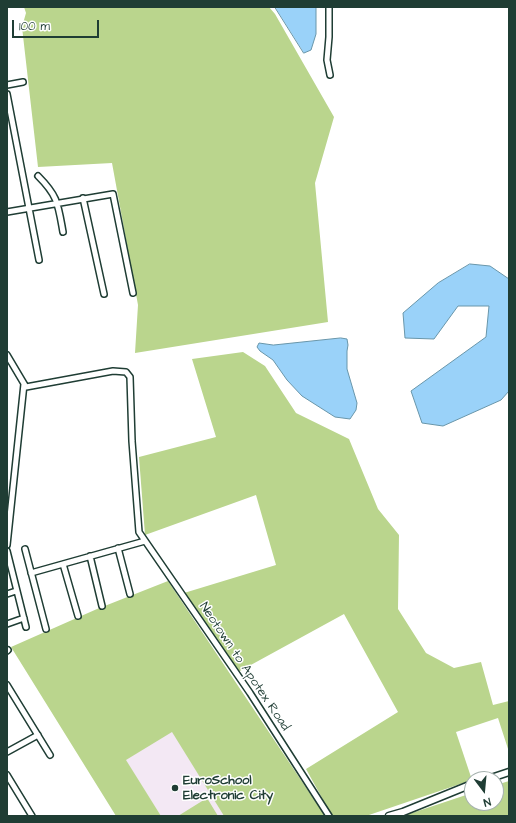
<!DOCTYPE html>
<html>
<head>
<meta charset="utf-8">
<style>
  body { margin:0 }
  #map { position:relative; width:516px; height:823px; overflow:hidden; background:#fff; font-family:"Architects Daughter",sans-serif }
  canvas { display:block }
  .frame { position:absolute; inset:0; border:8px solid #1f3d34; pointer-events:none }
  .north { position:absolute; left:464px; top:771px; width:40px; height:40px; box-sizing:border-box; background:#fff; border:1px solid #a5b1ae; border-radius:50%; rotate:164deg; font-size:11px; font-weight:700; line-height:16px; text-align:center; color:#1f3d34 }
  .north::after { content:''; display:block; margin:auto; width:14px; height:18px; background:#1f3d34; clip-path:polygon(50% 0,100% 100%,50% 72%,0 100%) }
  .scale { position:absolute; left:12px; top:20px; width:87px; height:18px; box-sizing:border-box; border:2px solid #1f3d34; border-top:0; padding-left:5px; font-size:12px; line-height:14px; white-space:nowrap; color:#1f3d34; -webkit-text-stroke:3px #fff; paint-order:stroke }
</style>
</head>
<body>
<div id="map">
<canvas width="516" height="823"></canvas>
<div class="frame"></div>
<div class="north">N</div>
<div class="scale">100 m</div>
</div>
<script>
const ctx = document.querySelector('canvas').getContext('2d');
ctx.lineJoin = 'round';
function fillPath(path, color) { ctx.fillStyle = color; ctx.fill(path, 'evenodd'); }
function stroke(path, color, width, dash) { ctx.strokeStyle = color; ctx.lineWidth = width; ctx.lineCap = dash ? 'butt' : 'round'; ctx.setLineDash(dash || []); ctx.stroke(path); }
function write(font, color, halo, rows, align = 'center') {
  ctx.font = font + ' "Architects Daughter",sans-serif'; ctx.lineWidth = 3; ctx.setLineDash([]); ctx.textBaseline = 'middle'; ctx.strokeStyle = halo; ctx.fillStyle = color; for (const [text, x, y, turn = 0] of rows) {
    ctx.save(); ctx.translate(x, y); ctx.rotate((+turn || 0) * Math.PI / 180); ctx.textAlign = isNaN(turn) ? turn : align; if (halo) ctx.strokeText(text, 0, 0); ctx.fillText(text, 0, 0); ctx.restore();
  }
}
fillPath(new Path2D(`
  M172,731L224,816H161L125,760Z`), '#f3e8f4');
fillPath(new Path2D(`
  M24,7H269L275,14L334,117L315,183L328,322L135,353L138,305L112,163L38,167L22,27L26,13Z
  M243,352L265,366L296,413L349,439L378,509L399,535L398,609L426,653L454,668L481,662L493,705L509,701V752L498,718L456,732L472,780L366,816H332L306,769L398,712L344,614L238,672L184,593L276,565L256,495L145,535L139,457L216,437L192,359Z
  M168,581L325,816H224L172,732L126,760L161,816H116L11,647L97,609Z
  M509,781V816H403L472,793V803H496V785Z
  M207,798L218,816H178Z`), '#bad58d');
const water = new Path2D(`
  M275,7H316V34L311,50L304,53Z
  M470,264L490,266L509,279V391L501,400L443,426L422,423L411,391L486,337L489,306H458L434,339L405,338L403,313L438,283Z
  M341,338L347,339L348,345L347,351V369L357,403L356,410L350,419L335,417L302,396L287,380L273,360L260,351L257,347L259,343L273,345Z`);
fillPath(water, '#9ad2f9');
stroke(water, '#6996aa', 1);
const minor = new Path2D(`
  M329,7V37L327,60L330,75
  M7,85L23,82
  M7,94L39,260
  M38,176C58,196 58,204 63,232
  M83,198L104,294
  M7,212L113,194L133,293
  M7,355L26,387L113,371L126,372L130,377L132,441L139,532L250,693L329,816
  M7,545L24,384
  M118,548L130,594
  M25,549L46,629
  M7,551L26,627
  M90,556L102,606
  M63,564L78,616
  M31,573L145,541
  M7,594L16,591
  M7,624L24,618
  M7,651L8,650
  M7,685L50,755
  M7,752L38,735
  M7,775L32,816`);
const tertiary = new Path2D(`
  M488,779L509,772
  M389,816L403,812L472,784`);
stroke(minor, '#1f3d34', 8);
stroke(tertiary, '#1f3d34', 9);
stroke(minor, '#fff', 5);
stroke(tertiary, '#fff', 6);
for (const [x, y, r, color] of [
  [175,788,4,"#1f3d34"]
]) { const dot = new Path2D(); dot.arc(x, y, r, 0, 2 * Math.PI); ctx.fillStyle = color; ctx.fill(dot); stroke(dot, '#fff', 1.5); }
write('13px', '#1f3d34', '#fff', [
  ["Neotown to Apotex Road",244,667,56]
]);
write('bold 13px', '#1f3d34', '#fff', [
  ["EuroSchool",183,781],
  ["Electronic City",183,796]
], 'left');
</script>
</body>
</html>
